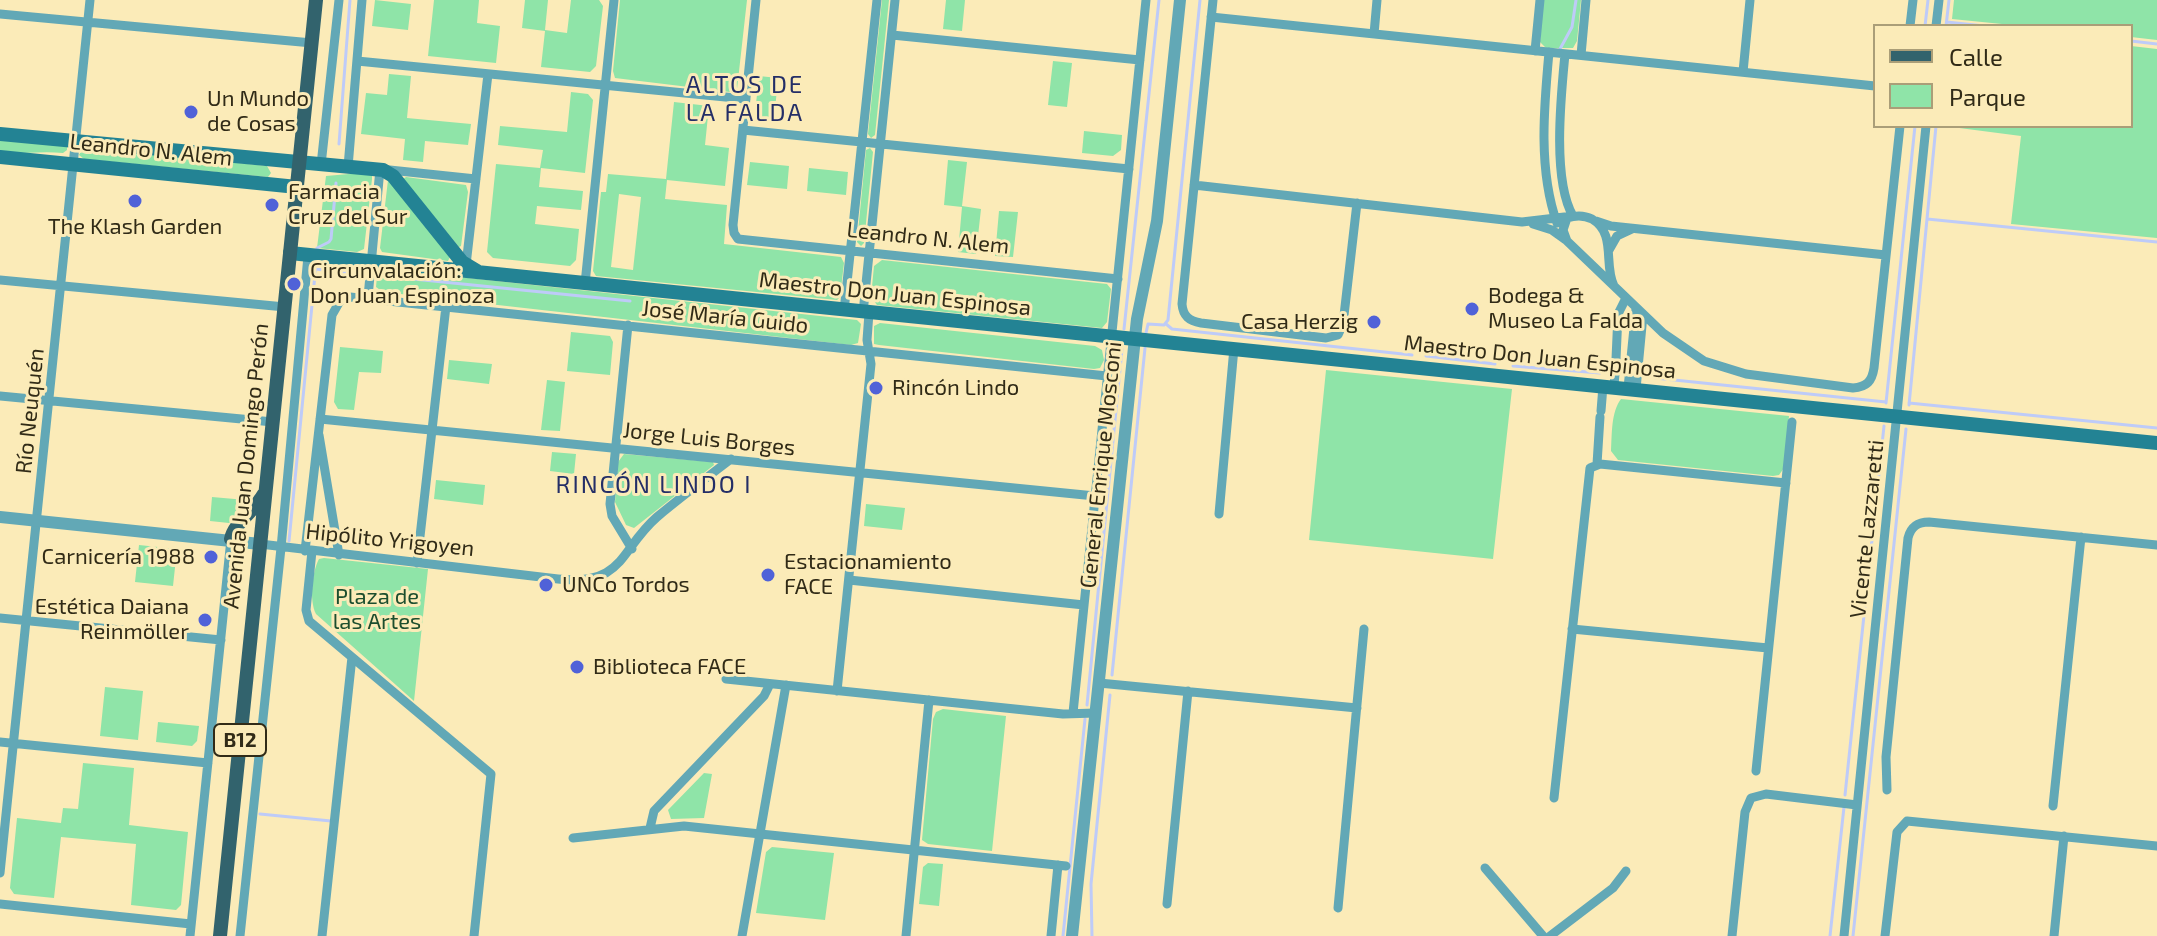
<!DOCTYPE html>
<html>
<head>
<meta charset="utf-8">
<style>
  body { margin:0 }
  #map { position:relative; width:2157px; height:936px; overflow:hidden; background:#fbebb8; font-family:"Exo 2",sans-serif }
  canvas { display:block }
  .legend { position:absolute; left:1873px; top:24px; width:260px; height:104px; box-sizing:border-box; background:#fbebb8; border:2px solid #aa9e78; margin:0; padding:10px 14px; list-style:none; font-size:24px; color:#312b17 }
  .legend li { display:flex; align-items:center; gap:16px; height:40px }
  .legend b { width:40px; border:2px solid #aa9e78 }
</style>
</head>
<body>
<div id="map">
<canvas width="2157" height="936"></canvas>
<ul class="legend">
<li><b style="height:10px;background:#32636d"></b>Calle</li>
<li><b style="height:22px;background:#8fe4a8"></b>Parque</li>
</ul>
</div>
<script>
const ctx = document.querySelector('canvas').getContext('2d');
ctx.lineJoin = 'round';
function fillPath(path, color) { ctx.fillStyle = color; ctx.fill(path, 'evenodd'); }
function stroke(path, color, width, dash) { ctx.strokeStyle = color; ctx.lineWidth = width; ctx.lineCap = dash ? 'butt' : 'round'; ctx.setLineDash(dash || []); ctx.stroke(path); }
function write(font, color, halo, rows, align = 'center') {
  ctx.font = font + ' "Exo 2",sans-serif'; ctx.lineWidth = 6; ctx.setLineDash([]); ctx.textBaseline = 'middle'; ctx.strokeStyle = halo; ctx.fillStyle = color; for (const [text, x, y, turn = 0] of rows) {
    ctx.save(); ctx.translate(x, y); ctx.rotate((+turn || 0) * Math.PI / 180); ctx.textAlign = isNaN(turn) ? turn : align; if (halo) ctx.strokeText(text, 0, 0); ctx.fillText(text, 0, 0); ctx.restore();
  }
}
fillPath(new Path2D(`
  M375,0L411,4L408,30L372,26Z
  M434,0H479L477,23L500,26L496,63L428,56Z
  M525,0H548L545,30L567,33L571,0H599L603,6L596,66L590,72L541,67L545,31L522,28Z
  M620,0H747L737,89L730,92L615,78L613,71Z
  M882,0H889L875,135L871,138L868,134Z
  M946,0H965L962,31L943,29Z
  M1543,0H1581L1577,41L1573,48H1546L1540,42Z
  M1954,0H2157V40L2131,37V26H2022L1952,19Z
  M2131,46L2157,49V238L2011,224L2021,136L1944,126H2131Z
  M1053,61L1072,63L1067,107L1048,105Z
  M389,74L411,76L407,118L471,124L468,145L425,141L423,162L403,160L405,139L361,134L366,93L387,95Z
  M759,76L778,78L774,121L760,120L755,113Z
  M571,92L588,94L593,100L585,173L541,168L539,187L583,191L581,210L537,206L535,224L579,229L576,260L570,266L493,258L487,252L496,164L540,168L543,150L498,145L500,126L567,132Z
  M674,102L709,106L705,145L729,148L725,186L667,180L665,199L727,205L724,244L841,257L844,263L840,297L837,300L596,276L593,271L601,192H606L608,174L666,179ZM619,194L641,197L633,270L611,267Z
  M1084,131L1122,135L1121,150L1113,156L1082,153Z
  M0,140L67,146V150L63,153C42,151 22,154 0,153Z
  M870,148L873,152L864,243L861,246L857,242L866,150Z
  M82,150H115L267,166L271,173L268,177L84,159L79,155Z
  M948,160L967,162L962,206L981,209L976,254L958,252L962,207L944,205Z
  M750,162L789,166L787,189L747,185Z
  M809,168L848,172L846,195L807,191Z
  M360,173L372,175V179L364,249L357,252L317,248L326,176Z
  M406,177L466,185L468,192L461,246L459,247L403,179Z
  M388,180L450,257L448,261L382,252L380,248Z
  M999,211L1018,212L1013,257L995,256Z
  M882,260L1107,284L1111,289L1107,322L1102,328L877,305L871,297L874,266Z
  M385,269L857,320L861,324L858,343L851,345L383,292L376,287L377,276L381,270Z
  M880,323L1095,346L1102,350L1104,360L1100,368L1094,369L879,345L874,344V326Z
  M571,332L610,336L613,342L610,375L567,371Z
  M340,347L383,351L381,373L359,372L354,410L338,409L334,402Z
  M449,360L492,364L489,384L447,379Z
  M1326,370L1512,389L1493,559L1309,540Z
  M547,380L565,382L560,431L541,430Z
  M1621,399L1789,416L1784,468L1779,475L1773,476L1618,460L1611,451C1612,434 1611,412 1621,399Z
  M552,452L576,454L574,474L550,471Z
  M624,454L713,462L714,465L634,528L626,525L615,502L618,462Z
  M436,480L485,485L483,505L434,499Z
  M212,497L246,500L245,509L229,523L210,521Z
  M866,504L905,508L902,530L864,526Z
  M139,545L177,549L173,586L135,582Z
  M324,558L428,569L414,701L316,614C309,600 312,572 319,559Z
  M105,687L143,691L138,740L100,736Z
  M943,709L1006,716L992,851L928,844L922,840L933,719L936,712Z
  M158,722L199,726L197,741L192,746L156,742Z
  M83,763L134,768L129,825L188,832L181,905L176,910L131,905L136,844L61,837L54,898L14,894L10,888L17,818L61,823L63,808L78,809Z
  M704,773L712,774L704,818L671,819L668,810Z
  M772,847L834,853L825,920L756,913L766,852Z
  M928,863L943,864L939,906L919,904L923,867Z`), '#8fe4a8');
stroke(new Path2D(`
  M1947,22L1984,26
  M1925,26L1928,0
  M1946,26L1949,0
  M2131,41L2157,44
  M1560,49L1572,27L1576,0
  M339,144L350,0
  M1927,219L2157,242
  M317,248L329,242L331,239L336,183
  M315,269L630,301
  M1166,324L1172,329L1412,355
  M1124,329L1159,0
  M1146,333L1148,324L1164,325L1168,320L1200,0
  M1426,356L1495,364
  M1513,366L1600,373
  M1655,378L1886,402
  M1886,403L1915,126
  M1909,403L2157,428
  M1909,405L1936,126
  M289,541L316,264
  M1112,675L1145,348
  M1087,705L1122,349
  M1845,795L1884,426
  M260,814L331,821
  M1063,936L1085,719
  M1092,936L1091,884L1110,695
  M1830,936L1844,807
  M1853,936L1906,429`), '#becbf8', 3);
stroke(new Path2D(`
  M756,0L733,225L734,233L738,239L1118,279
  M1213,0L1182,304C1183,316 1189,321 1201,323L1326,338L1338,335L1343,324L1357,203
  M0,14L312,43
  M1211,17L1875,86
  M1910,26L1913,0
  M1936,26L1939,0
  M1374,34L1377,0
  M892,35L1140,60
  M1535,51L1540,0
  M1549,52C1544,107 1538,170 1557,223
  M1581,55L1586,0
  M357,61L746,99
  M1743,72L1750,0
  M743,130L1129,169
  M321,165L339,0
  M348,167L362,0
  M1194,185L1522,222L1573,216C1552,180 1561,96 1565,54
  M1596,221L1611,226L1886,255
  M1533,224L1552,230L1566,240
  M1609,250L1617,236L1632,229
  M466,265L488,74
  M0,280L285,307
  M585,284L614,0
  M1614,286C1603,264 1617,234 1592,219C1584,215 1576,215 1567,218L1563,230L1567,241L1663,333L1704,361L1746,374L1853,388C1867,387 1872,381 1874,368L1900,126
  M368,297L380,169L476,179
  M844,311L877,0
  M863,313L895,0
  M628,325L610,504L612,516L632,549
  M1616,359L1618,314L1626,298
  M1614,386L1616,362
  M1628,388L1636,308
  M1636,389L1643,315
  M0,396L273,422
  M1601,411L1603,386
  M320,419L1095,496
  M319,435L339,555
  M1597,464L1600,417
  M1219,514L1234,348
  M260,544L558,579C625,586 619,550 657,517C681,497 706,478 731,459
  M305,551L332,315L340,301L350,297L1107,376
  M312,551L306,610L309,621L491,774L474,936
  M417,563L446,306
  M849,580L1084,605
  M0,618L221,640
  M1572,629L1768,648
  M726,679L1063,714L1096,713
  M1099,683L1357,708
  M837,691L871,364L867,340L869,313
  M1073,713L1146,0
  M0,742L208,763
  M1756,771L1792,422
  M1887,790L1886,757L1908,538C1911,526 1918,522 1929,522L2157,545
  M1554,798L1590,468L1600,464L1786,483
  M2053,806L2081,537
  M650,828L654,811L764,696L770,684
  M573,838L684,826L1066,866
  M1485,868L1543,936
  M0,873L90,0
  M0,904L191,924
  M1167,904L1188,691
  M1338,908L1364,629
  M190,936L231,539
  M240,936L281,548L308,256
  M322,936L352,657
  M742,936L786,685
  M906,936L929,700
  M1051,936L1058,865
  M1550,936L1613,888L1626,871
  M1732,936L1745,812L1751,798L1766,794L1857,805
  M1844,936L1926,126
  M1885,936L1897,832L1907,821L2157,846
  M2054,936L2064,836`), '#62a8b6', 9);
stroke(new Path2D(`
  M0,517L260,544
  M1072,936L1137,319L1157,221L1180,0`), '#62a8b6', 12);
stroke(new Path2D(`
  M0,134L383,170L393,176L462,262L477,271
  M0,157L297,187
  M290,253L2157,443`), '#238394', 14);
stroke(new Path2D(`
  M231,539C234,523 255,510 264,494
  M220,936L316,0`), '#32636d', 14);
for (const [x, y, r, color] of [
  [191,112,8,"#5062d8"],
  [135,201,8,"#5062d8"],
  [272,205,8,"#5062d8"],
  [294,284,8,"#5062d8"],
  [1472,309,8,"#5062d8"],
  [1374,322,8,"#5062d8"],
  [876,388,8,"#5062d8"],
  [211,557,8,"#5062d8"],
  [768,575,8,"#5062d8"],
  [546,585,8,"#5062d8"],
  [205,620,8,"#5062d8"],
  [577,667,8,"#5062d8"]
]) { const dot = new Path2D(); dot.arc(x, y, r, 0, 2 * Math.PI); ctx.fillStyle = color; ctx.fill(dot); stroke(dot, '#fbebb8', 3); }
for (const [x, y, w] of [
  [240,740,52]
]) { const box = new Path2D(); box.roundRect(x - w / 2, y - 16, w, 32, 6); ctx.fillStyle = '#fbebb8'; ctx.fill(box); stroke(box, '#312b17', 2); }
write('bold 20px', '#312b17', null, [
  ["B12",240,740]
]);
write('22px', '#312b17', '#fbebb8', [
  ["Un Mundo",207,99],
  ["de Cosas",207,124],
  ["Farmacia",288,192],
  ["Cruz del Sur",288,217],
  ["The Klash Garden",135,227,"center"],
  ["Circunvalación:",310,271],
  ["Don Juan Espinoza",310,296],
  ["Bodega &",1488,296],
  ["Museo La Falda",1488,321],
  ["Casa Herzig",1358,322,"right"],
  ["Rincón Lindo",892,388],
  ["Carnicería 1988",195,557,"right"],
  ["Estacionamiento",784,562],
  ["FACE",784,587],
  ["UNCo Tordos",562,585],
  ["Estética Daiana",189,607,"right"],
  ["Reinmöller",189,632,"right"],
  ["Biblioteca FACE",593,667]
], 'left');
write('22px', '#312b17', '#fbebb8', [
  ["Leandro N. Alem",151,150,6],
  ["Leandro N. Alem",928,238,6],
  ["Maestro Don Juan Espinosa",895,294,6],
  ["José María Guido",725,317,6],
  ["Maestro Don Juan Espinosa",1540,357,6],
  ["Río Neuquén",30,411,-84],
  ["Jorge Luis Borges",709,439,6],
  ["General Enrique Mosconi",1101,465,-84],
  ["Avenida Juan Domingo Perón",246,466,-84],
  ["Vicente Lazzaretti",1867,529,-84],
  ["Hipólito Yrigoyen",390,540,6]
]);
write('22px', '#1c4e2e', '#fbebb8', [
  ["Plaza de",377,597],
  ["las Artes",377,622]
]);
ctx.letterSpacing = '2px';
write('24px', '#242e67', '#fbebb8', [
  ["ALTOS DE",745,85],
  ["LA FALDA",745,113],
  ["RINCÓN LINDO I",654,485]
]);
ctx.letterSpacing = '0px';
</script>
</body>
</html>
